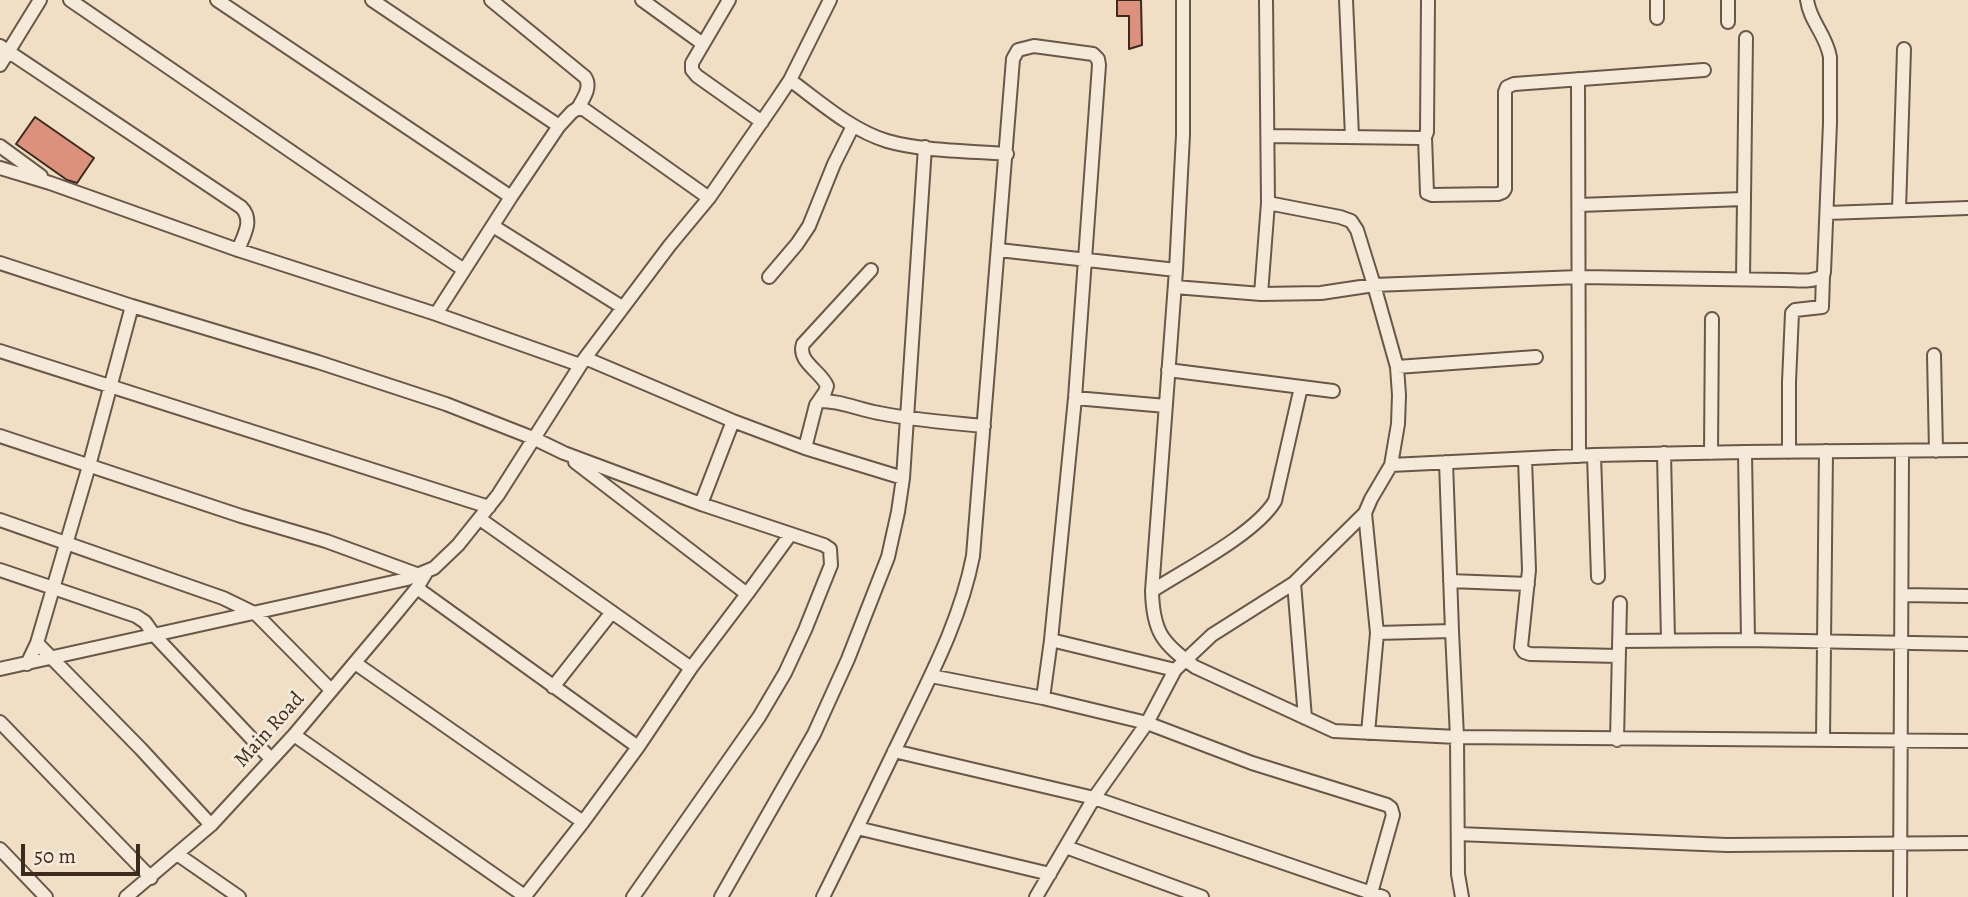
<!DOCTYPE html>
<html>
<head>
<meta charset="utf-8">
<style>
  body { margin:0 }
  #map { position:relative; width:1968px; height:897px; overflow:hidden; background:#f0dfc5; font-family:Alegreya,serif }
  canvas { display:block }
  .scale { position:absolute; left:21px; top:844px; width:119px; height:32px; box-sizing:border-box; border:4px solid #3c2a1e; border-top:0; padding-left:9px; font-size:21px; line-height:24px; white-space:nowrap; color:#3c2a1e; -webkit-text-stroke:5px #f5ead9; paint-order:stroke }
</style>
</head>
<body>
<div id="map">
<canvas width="1968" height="897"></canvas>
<div class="scale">50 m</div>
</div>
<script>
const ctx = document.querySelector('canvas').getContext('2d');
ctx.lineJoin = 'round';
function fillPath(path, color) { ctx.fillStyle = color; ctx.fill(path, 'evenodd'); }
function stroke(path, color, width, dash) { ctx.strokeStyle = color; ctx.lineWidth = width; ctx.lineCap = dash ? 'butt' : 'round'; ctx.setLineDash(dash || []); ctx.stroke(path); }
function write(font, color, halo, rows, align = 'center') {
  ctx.font = font + ' Alegreya,serif'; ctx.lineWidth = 6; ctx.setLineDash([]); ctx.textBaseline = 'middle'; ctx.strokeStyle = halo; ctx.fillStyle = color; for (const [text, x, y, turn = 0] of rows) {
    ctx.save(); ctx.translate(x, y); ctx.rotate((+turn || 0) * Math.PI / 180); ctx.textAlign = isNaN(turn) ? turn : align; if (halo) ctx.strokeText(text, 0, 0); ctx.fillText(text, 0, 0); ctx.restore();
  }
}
const building = new Path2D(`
  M1117,0H1141L1142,45L1129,49V16H1117Z
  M35,117L94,158L77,183L67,180L16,144Z`);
fillPath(building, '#db917c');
stroke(building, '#3c2a1e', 2);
const street = new Path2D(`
  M70,0L464,270
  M217,0L511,197
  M372,0L559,126
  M491,0L585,77C592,87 583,99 578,108
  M642,0L703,44
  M729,0L692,63V70L697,76L762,122
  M1183,0V135L1176,270L1152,591C1153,632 1162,643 1195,667L1334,731L1457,737L1968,741
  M1346,0L1352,136
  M1657,0V18
  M1728,22V0
  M0,46L241,207C254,220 244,235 238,250
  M0,65L40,0
  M1578,79L1579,456
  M790,80C820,102 851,130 887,141C922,151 969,151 1007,154
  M1268,136L1421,138L1425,137L1427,132L1428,0
  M1425,137L1427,193L1432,195L1498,194L1503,192L1505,189V92L1507,87L1514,84L1704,70
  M0,146L41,176
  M0,168L50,183L238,250L436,314L580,365
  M1579,205L1743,199
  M1899,210L1904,49
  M1827,213L1968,208
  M493,226L622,307
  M999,250L1176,270
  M0,263L132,306L318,362L446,404L533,438L564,453L701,504L824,545L830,549L831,565L805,630L785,673L759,717L633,897
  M769,277L797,244L809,226L834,164L853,126
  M1743,279L1746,38
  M1175,287L1261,294L1268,203L1266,0
  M1261,294L1321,293L1374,285L1579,277L1784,280C1797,280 1812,283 1823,276L1824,272L1830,123V57C1826,34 1810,22 1807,0
  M436,314L511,197L559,126L572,112L578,108L585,110L709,198
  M0,351L489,507
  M1934,355L1936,451
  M585,358L733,421L805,448L903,478
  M1397,367L1536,357
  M1168,370L1333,391
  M1075,398L1166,406
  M819,401C839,400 860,410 879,413C914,420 949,423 984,426
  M0,436L241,516L326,541L419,575
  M805,448L816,405L825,392L827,386C821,371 797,362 803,344L871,270
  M1745,452L1748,640
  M1789,452V382L1792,313L1795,310L1822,307L1823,276
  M1664,453L1668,640
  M1711,453L1712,319
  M1594,455L1598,577
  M1525,459L1529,570L1521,647L1524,652L1530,654L1619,656
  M1446,462L1452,631L1457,737L1458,874L1462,897
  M1391,465L1594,455L1745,452L1968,450
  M701,504L733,421
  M1365,513L1377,633L1368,733
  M480,519L691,668
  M0,520L223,598L256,614L331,690
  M0,570L136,616L145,622L155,636L270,758
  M1450,581L1528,584
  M1294,583L1305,718
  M417,588L638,747
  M1152,591C1186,569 1255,534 1275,501L1301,387
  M747,594L790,535
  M1902,595L1968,596
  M1377,633L1452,631
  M1051,640L1175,670
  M1619,641L1748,640L1968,644
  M37,643L141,749L211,825
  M355,663L583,822
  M27,664L37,643L89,466L132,306
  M0,669L407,579L434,568L458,545L498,495L585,358L670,245L709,198L776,101L790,80L830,0
  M931,676L1043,698L1147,723L1252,763L1387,805L1391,808L1393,815L1371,893
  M553,687L612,612
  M0,722L151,878
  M294,735L526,897
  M1617,740L1620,603
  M1823,740L1826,451
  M894,751L1094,798L1383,897
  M857,828L1050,874
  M1458,834L1727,845L1968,843
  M1066,847L1202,897
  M0,849L46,897
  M177,854L239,897
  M525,896L583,822L638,747L691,668L747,594L575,462
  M126,897L211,825L294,735L394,616L417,588L426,573
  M721,897L814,734L848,659L888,557L898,512L903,478L925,147
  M823,897C851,841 878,785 905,729C932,673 961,618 973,556L1013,59L1018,50L1034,46L1093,54L1098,59L1099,65L1075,398L1051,640L1043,698
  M1036,897L1094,798L1147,723L1175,670L1212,635L1294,583L1365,513L1371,499L1391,465L1398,424L1399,395L1397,367L1374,285L1357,230L1351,221L1340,217L1268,203
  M1900,897L1902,451`);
stroke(street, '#695748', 16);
stroke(street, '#f5ead9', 12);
write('21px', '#3c2a1e', '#f5ead9', [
  ["Main Road",270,730,-48]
]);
</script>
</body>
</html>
